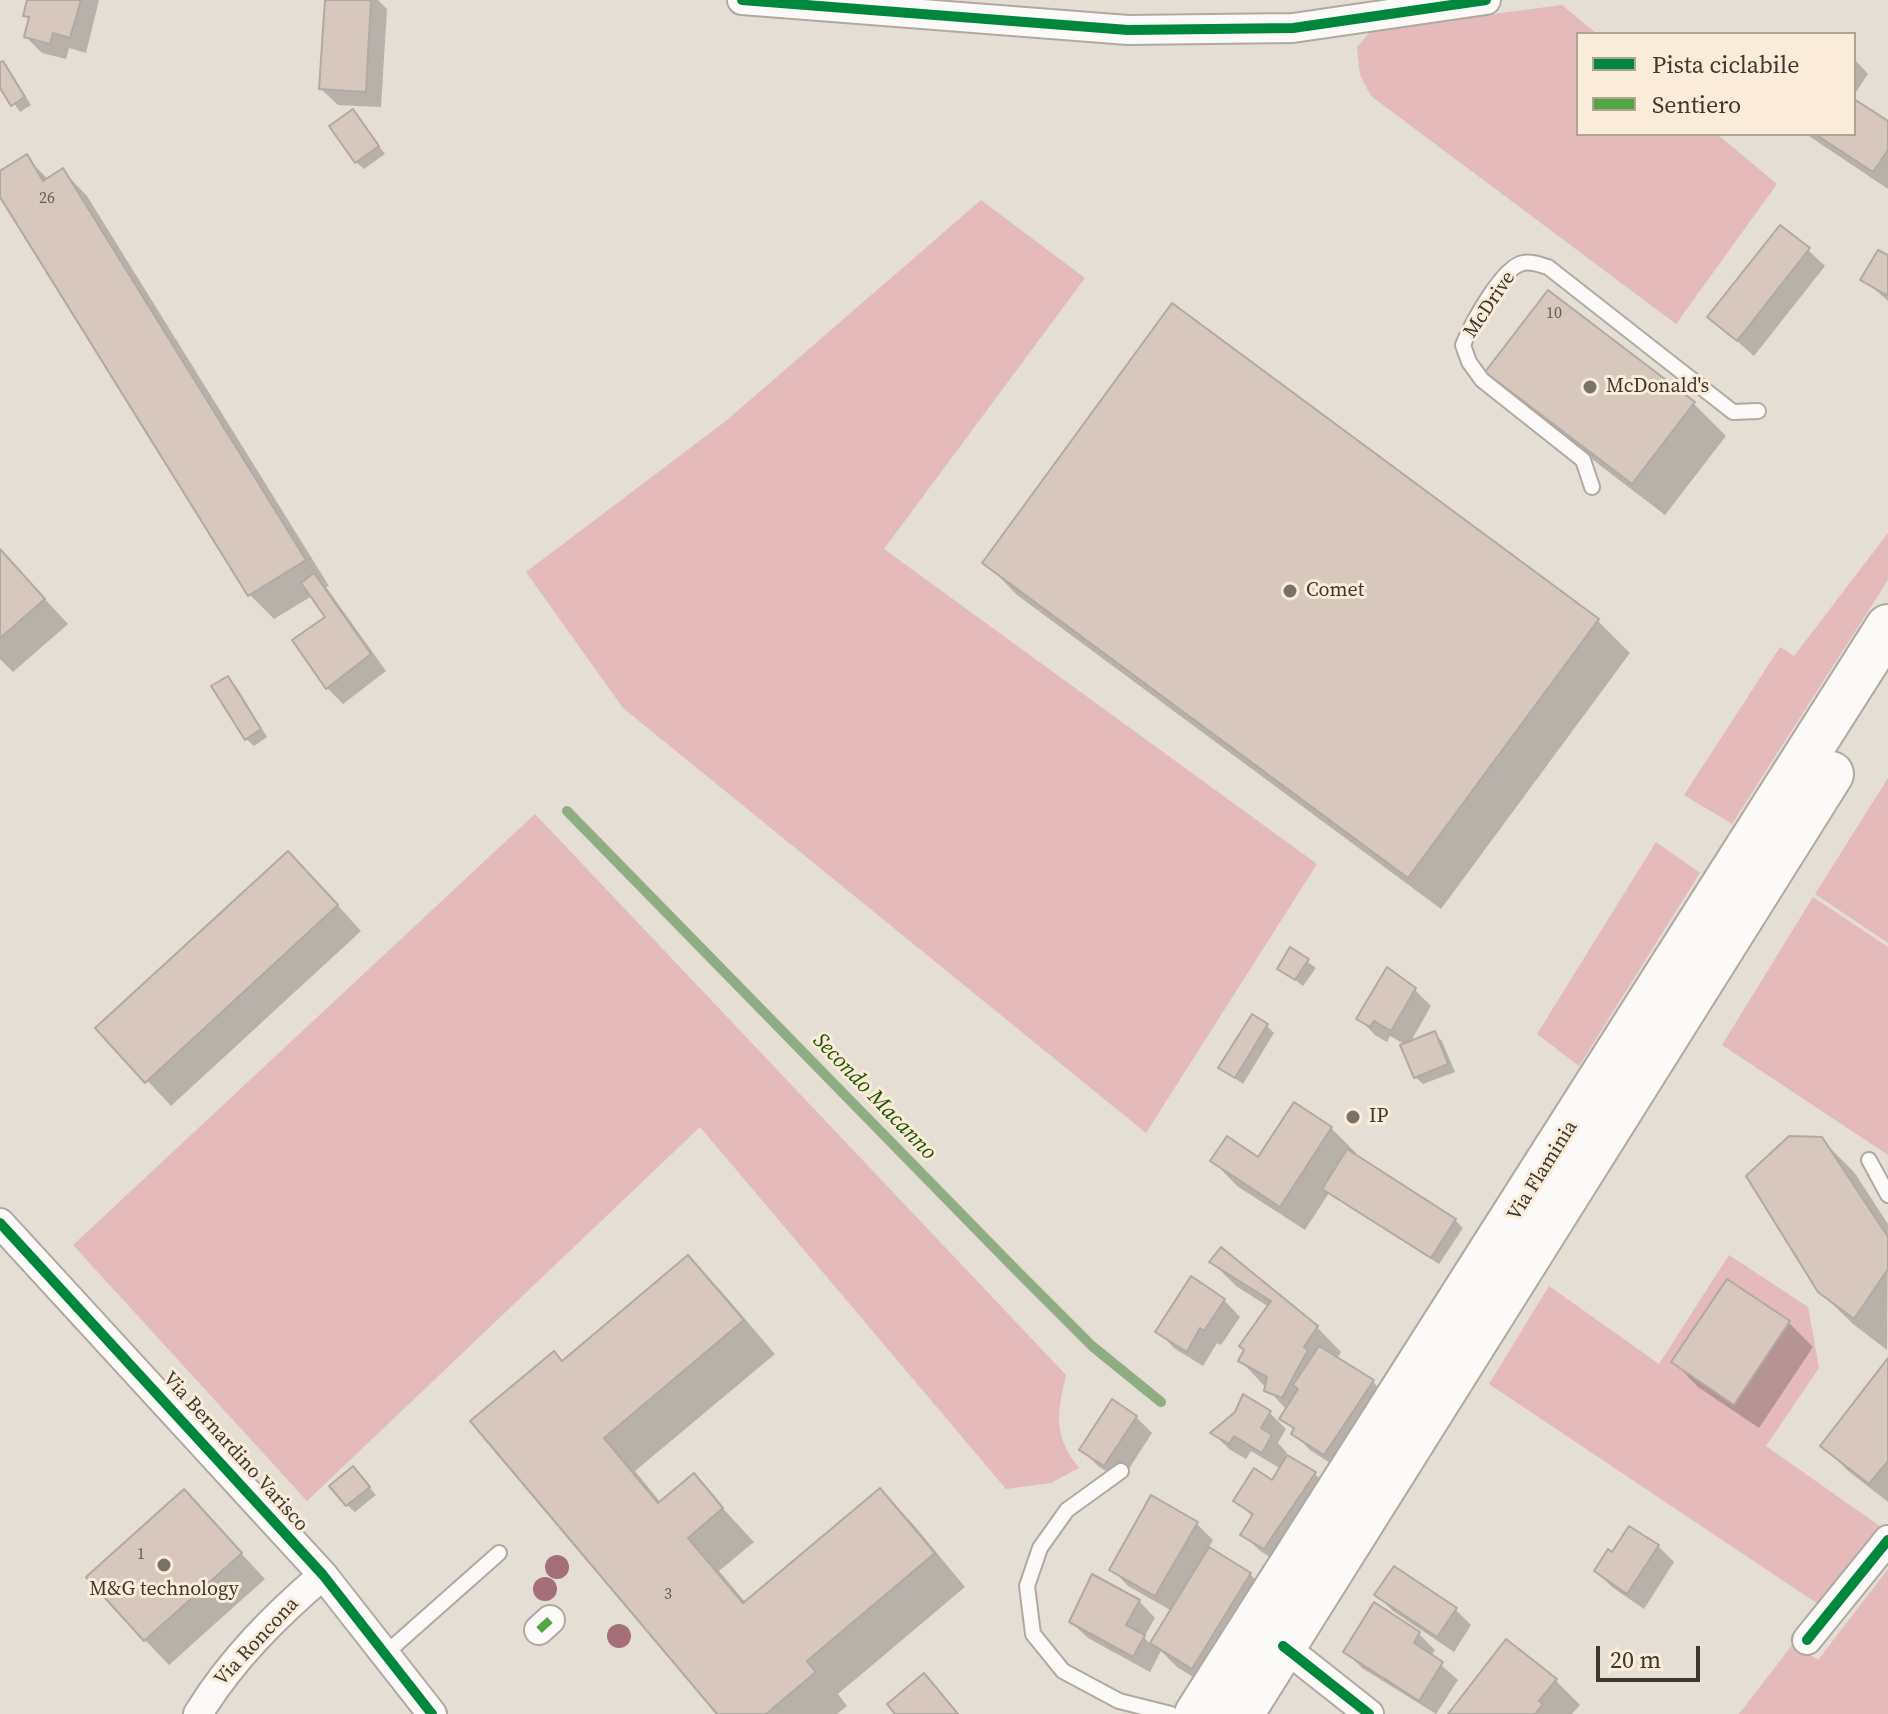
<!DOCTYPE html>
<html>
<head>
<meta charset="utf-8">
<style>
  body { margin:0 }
  #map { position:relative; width:1888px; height:1714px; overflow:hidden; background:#e5ded4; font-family:"Source Serif 4",serif }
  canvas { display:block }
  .legend { position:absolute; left:1576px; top:32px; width:280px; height:104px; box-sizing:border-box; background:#faecd9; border:2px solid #aea495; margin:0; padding:10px 14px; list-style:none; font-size:24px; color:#3d3830 }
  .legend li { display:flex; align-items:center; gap:16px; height:40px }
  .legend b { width:40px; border:2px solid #aea495 }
  .scale { position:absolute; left:1596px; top:1646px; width:104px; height:36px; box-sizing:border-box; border:4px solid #3d3830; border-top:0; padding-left:10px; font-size:24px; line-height:28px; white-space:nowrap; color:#3d3830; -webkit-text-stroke:6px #faecd9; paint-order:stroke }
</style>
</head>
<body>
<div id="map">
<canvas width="1888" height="1714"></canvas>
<ul class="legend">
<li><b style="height:10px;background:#00873e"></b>Pista ciclabile</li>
<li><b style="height:10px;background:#54a644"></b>Sentiero</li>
</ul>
<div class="scale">20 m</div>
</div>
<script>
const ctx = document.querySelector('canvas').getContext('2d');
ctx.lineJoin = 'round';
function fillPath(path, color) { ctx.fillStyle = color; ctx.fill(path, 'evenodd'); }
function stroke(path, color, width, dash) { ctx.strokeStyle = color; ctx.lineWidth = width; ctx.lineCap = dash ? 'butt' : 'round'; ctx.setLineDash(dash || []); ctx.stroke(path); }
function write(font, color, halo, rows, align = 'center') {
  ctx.font = font + ' "Source Serif 4",serif'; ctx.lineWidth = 6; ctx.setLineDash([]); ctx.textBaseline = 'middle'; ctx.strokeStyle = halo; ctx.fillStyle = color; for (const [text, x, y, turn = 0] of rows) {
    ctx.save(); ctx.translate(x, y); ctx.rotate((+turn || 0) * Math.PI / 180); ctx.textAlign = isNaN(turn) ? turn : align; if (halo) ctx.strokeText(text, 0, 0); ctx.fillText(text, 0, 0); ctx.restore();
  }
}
fillPath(new Path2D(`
  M1562,5L1597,34H1578V134H1717L1777,184L1676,324L1371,96L1360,75L1357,47L1372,30Z
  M981,200L1085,278L884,549L1317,864L1146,1133L623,708L526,572L727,420Z
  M1888,533V580L1732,824L1684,795L1780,647L1794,656Z
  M1888,778V943L1815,894Z
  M535,814L1066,1375C1057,1413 1053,1436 1079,1468L1051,1483L1006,1489L700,1127L307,1501L73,1245Z
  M1656,842L1700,873L1579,1066L1537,1034Z
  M1813,897L1888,947V1155L1722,1045Z
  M1729,1255L1808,1307L1819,1368L1766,1446L1881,1527L1818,1604L1489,1384L1549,1286L1659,1364Z
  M1888,1569V1714H1739L1793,1644L1818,1660Z`), '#e4babb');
fillPath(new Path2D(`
  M29,0H99L86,53L69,48L66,59L42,53L26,37L30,20L25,15Z
  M327,0H378L387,9L381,107L338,105L321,89Z
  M1854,59L1868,74L1854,95Z
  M3,63L10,71L31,105L20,112L0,84V65Z
  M1854,101L1888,124V189L1806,134H1854Z
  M352,111L385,154L364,169L356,162Z
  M26,157L49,180L63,171L87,196L329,586L326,587L386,671L343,704L327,688L328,617L312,596L274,619L250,595L0,193V173Z
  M1808,250L1825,266L1754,356L1710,317Z
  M1888,258V301L1863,279Z
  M1488,372L1693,403L1726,436L1665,515L1520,404Z
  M0,550L68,624L13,672L0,659Z
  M985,562L1597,620L1630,653L1441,909L1017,595Z
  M228,679L236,686L267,737L254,746L246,739Z
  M313,878L361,931L171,1106L98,1028Z
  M1291,950L1316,968L1303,986L1279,968Z
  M1388,970L1415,990L1431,1006L1410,1043L1434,1033L1442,1041L1455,1072L1423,1084L1415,1077L1406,1045L1390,1036L1387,1042L1375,1035L1359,1018Z
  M1267,1026L1274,1033L1243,1084L1220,1067Z
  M1331,1128L1356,1153L1354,1156L1455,1220L1463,1228L1439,1264L1329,1193L1305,1230L1237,1186L1213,1161L1259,1159Z
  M1821,1139L1854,1172L1888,1224L1887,1350L1853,1324L1819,1291Z
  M688,1257L720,1290L775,1354L635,1471L661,1503L693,1476L754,1542L719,1571L746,1603L880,1491L912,1523L965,1587L838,1694L847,1706L837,1714H719L562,1363Z
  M1212,1262L1317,1327L1341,1352L1337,1359L1372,1381L1388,1397L1341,1470L1310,1450L1293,1433L1295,1431L1282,1418L1287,1410L1241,1361L1269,1307L1236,1286Z
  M1224,1300L1240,1317L1221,1345L1217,1343L1203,1366L1174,1348L1158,1331Z
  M1789,1323L1813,1347L1759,1428L1698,1387L1674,1362Z
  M1888,1362V1502L1847,1470L1823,1445Z
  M1244,1397L1270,1413L1286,1429L1278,1443L1287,1453L1285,1456L1314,1473L1331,1490L1280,1564L1259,1550L1243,1534L1253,1517L1236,1500L1273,1483L1281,1469L1251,1451L1246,1459L1229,1449L1213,1433L1237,1413Z
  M1136,1417L1152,1433L1121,1481L1098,1466L1082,1450Z
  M360,1477L376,1495L355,1512L347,1505Z
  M184,1492L265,1579L169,1665L145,1640Z
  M1152,1498L1197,1524L1213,1540L1208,1549L1250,1574L1274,1599L1217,1692L1177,1667L1161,1651L1150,1672L1088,1638L1071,1622L1139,1601L1155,1618L1144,1637L1151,1645L1172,1611L1128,1586L1112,1569Z
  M1658,1546L1674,1562L1644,1609L1612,1587L1596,1571L1613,1555Z
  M1376,1595L1455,1609L1471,1625L1454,1652L1393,1611Z
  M1419,1634L1435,1650L1431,1656L1458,1680L1436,1714L1362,1668L1345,1651Z
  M1555,1680L1580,1705L1572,1714H1451Z`), '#0003');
stroke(new Path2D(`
  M567,811L1018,1272L1092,1346L1161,1402`), '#90ac83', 10);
const building = new Path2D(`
  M27,0H81L70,38L53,33L50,44L24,37L29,17L23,16Z
  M325,0H371L366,92L319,89Z
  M3,61L25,97L11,106L0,88V62Z
  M1854,99L1888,121V150L1873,172L1815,134H1854Z
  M353,109L379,146L355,163L329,126Z
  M27,154L43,181L63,168L306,560L248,596L0,197V171Z
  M1780,225L1810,248L1737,341L1707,317Z
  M1878,250L1888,255V296L1860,280Z
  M1548,290L1695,402L1632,484L1485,372Z
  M1172,303L1599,619L1408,878L982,563Z
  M0,549L45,599L0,638Z
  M314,573L371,654L326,689L292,640L325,617L301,583Z
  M228,676L261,729L245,740L211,686Z
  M288,851L338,905L145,1083L95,1028Z
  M1290,947L1309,959L1295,980L1277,969Z
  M1387,967L1416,988L1391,1031L1374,1021L1370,1027L1356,1019Z
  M1252,1014L1268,1024L1235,1078L1218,1068Z
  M1435,1031L1448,1064L1414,1078L1400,1045Z
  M1294,1102L1332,1127L1280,1207L1210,1161L1227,1136L1258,1157Z
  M1789,1136L1822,1137L1888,1237V1269L1854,1319L1818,1292L1746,1176Z
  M1347,1149L1456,1219L1431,1258L1322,1189Z
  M1221,1247L1318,1326L1304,1347L1308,1350L1282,1398L1264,1391L1267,1377L1238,1361L1244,1350L1239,1346L1271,1301L1209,1262Z
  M688,1255L744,1320L604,1438L658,1503L694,1473L723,1508L688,1538L743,1603L880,1488L935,1553L807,1661L816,1672L766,1714H717L470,1421L554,1351L562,1361Z
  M1191,1276L1225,1299L1204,1331L1200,1328L1187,1352L1155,1332Z
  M1727,1279L1790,1321L1734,1405L1671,1362Z
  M1319,1346L1374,1380L1324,1455L1291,1434L1294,1428L1279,1419L1298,1389L1293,1385Z
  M1888,1358V1461L1869,1484L1820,1446Z
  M1243,1394L1271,1411L1261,1428L1272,1435L1262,1453L1234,1436L1229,1444L1210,1433L1235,1412Z
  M1112,1399L1137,1416L1104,1466L1079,1450Z
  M1287,1455L1316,1472L1264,1549L1240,1535L1253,1514L1233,1501L1254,1468L1272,1480Z
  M353,1466L370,1487L346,1506L329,1486Z
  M184,1489L242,1553L144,1641L86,1577Z
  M1151,1495L1198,1522L1155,1596L1109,1570Z
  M1629,1526L1659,1545L1627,1594L1594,1571L1608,1549L1612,1552Z
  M1209,1547L1251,1573L1192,1669L1150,1643Z
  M1394,1566L1457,1608L1437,1637L1374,1595Z
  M1092,1574L1140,1600L1126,1625L1145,1635L1133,1657L1069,1622Z
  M1374,1602L1420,1632L1414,1643L1443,1662L1419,1701L1343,1652Z
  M1506,1639L1557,1679L1539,1701L1543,1704L1535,1714H1448Z
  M924,1673L958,1714H895L887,1704Z`);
fillPath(building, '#d8c7bd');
stroke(building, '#b1a9a3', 2);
const lane = new Path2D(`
  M1592,487L1583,460L1482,380L1469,362L1463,345C1471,325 1502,267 1523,263C1532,261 1540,265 1548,267L1733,412L1758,411
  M1869,1160L1888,1195
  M1121,1471L1067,1510L1040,1548L1027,1586L1033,1634L1063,1671L1119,1701L1171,1714
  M385,1654L499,1553`);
const street = new Path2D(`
  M742,0L1128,30L1293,28L1486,0
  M0,1223L323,1575L432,1714
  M539,1630L550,1620
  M1807,1640L1888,1540
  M1283,1646L1369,1714
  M198,1714C231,1660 275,1616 323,1575`);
const primary = new Path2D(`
  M1197,1714L1888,627
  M1241,1714L1831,774`);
stroke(lane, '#afa9a1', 18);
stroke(street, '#afa9a1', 32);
stroke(primary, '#afa9a1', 48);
stroke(lane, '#fbfaf9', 14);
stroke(street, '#fbfaf9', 28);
stroke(primary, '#fbfaf9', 44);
stroke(new Path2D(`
  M539,1630L550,1620`), '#54a644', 8, [16, 8]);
stroke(new Path2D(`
  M742,0L1128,30L1293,28L1486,0
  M0,1223L323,1575L432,1714
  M1807,1640L1888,1540
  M1283,1646L1369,1714`), '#00873e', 10);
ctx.fillStyle = '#a46f79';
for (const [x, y] of [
  [557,1567],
  [545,1589],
  [619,1636]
]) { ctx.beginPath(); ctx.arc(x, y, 12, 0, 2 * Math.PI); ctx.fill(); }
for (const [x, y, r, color] of [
  [1590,387,8,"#787269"],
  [1290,591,8,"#787269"],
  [1353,1117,8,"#787269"],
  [164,1565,8,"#787269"]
]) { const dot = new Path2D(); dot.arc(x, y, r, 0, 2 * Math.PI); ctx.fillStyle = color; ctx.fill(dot); stroke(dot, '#faecd9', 3); }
write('16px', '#645c53', null, [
  ["26",47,199],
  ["10",1554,314],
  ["1",141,1555],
  ["3",668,1595]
]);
write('20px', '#3d3830', '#faecd9', [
  ["McDrive",1490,305,-56],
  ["Via Flaminia",1543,1171,-58],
  ["Via Bernardino Varisco",235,1452,48],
  ["Via Roncona",257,1642,-47]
]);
write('20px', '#3d3830', '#faecd9', [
  ["McDonald's",1606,387],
  ["Comet",1306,591],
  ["IP",1369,1117],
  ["M&G technology",164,1590,"center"]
], 'left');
write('italic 22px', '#195402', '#faecd9', [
  ["Secondo Macanno",874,1097,46]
]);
</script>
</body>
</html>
